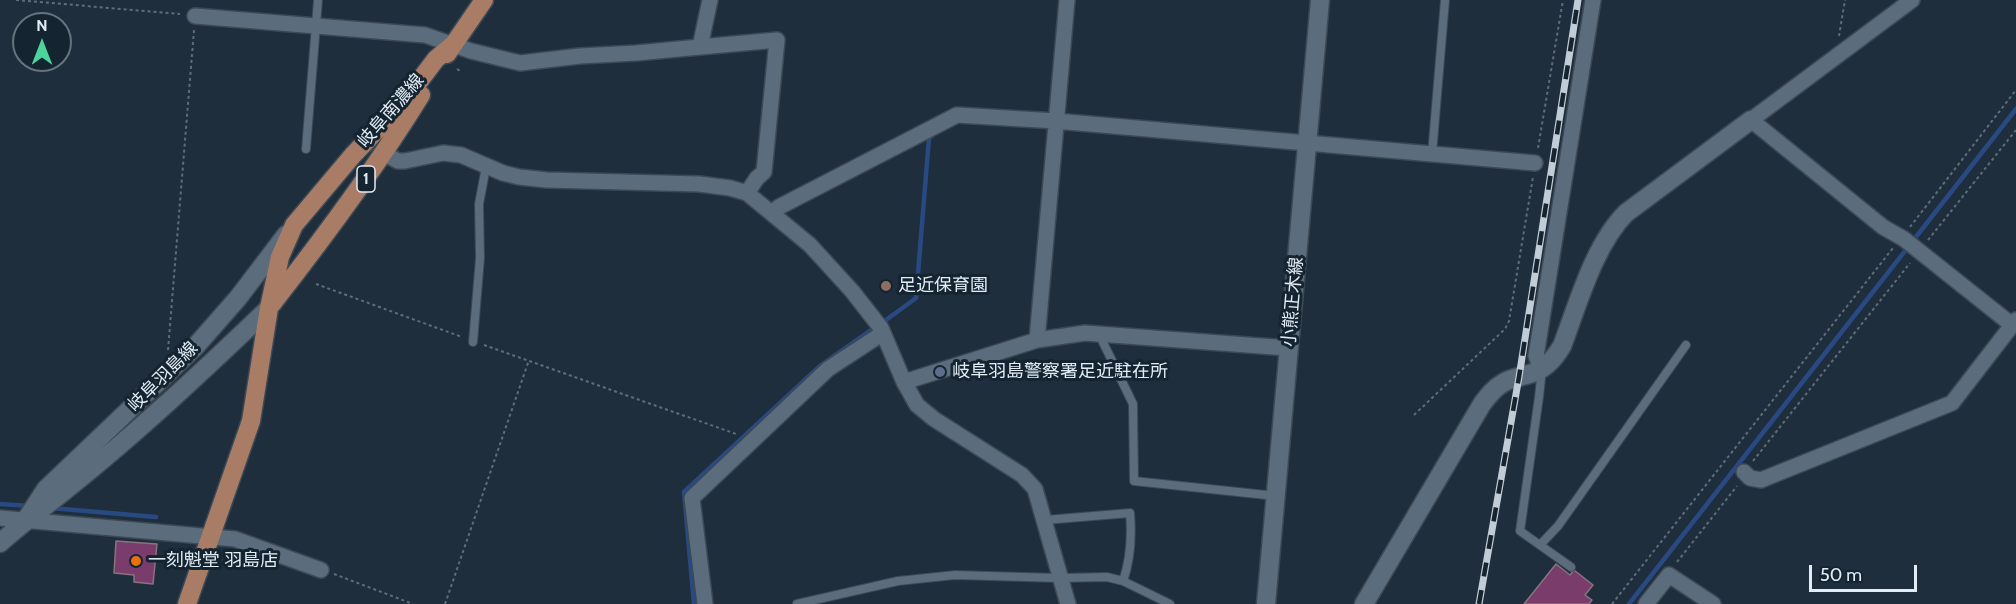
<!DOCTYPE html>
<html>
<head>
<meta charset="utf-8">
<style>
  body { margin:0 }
  #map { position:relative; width:2016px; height:604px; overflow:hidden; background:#1f2e3c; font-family:Cabin,sans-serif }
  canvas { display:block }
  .north { position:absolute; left:12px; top:12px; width:60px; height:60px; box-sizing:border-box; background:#152431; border:2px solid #67747f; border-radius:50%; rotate:0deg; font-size:16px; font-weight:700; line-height:24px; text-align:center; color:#e2ecf5 }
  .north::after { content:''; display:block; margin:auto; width:21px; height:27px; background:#4bd49b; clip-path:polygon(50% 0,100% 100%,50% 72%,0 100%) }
  .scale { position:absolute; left:1809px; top:565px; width:108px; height:27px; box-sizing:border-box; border:3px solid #e2ecf5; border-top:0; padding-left:8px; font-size:18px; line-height:21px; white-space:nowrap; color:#e2ecf5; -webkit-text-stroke:4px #152431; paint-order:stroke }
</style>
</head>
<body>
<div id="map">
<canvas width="2016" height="604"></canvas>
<div class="north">N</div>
<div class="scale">50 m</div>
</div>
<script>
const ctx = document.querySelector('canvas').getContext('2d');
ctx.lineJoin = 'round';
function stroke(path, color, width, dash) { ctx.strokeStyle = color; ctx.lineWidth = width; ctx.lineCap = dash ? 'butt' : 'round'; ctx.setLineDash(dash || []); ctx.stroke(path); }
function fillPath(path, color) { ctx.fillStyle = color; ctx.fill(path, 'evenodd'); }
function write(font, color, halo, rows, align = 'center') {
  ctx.font = font + ' Cabin,"Noto Sans JP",sans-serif'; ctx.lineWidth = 6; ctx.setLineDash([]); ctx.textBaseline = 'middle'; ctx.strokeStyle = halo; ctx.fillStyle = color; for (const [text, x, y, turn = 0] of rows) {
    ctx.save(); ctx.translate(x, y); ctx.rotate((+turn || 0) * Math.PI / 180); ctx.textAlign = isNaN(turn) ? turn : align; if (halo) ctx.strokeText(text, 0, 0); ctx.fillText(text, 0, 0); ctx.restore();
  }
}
stroke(new Path2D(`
  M886,320L916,298L929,138L932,136
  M0,504L30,506
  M51,508L156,517
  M694,604L684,492L821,365L871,330
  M1629,604L2016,109`), '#294983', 4.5);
const building = new Path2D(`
  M116,541L157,544L153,584L134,582V575L114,573Z
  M1556,564L1570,575L1574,570L1593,585L1585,595L1592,600L1589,604H1524Z`);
fillPath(building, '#7a3d6b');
stroke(building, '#887381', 1.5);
const service = new Path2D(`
  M306,149L318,0
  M1432,154L1445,0
  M1099,334L1133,404L1134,481L1276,496
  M473,342L480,258L479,204L486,167
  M1539,372L1541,378L1539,397L1520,531L1571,567
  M1045,520L1130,513C1132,537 1131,558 1123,581
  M1540,545L1558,526L1686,345
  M797,604L898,581L955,575L1059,578L1107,577L1123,581L1170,604`);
const minor = new Path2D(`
  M710,0L700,47L777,40L764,172L757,178L747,193
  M1912,0L1751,120L1883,227L1904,239L2012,325
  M195,16L425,35L471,51L520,63L580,56L636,53L700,47
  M385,154L398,161H405L443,153L461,155L503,173L519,177L547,180L699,184L730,188L747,193L810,245L852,291L881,328L904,382L917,405L934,419L1022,475L1035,489L1068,604
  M772,213L779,207L957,115L1056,121L1535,163
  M1037,340L1067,0
  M1542,369L1536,356L1593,0
  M904,382L1037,340L1085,333L1288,348
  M1744,472L1750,478L1761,480L1952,403L2016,320
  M0,518L235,539L321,570
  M705,604L692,498L828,369L883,333
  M1646,604L1669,575L1713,604`);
const tertiary = new Path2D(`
  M1364,604L1482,404C1488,396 1494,388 1503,383C1509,379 1518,377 1526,375C1543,371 1553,361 1562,346C1578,304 1594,245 1626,213L1751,120`);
const secondary = new Path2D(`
  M25,521L46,489L195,347L238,298L286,235
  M0,543C22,523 45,507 68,488C138,432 204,370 269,308
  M1266,604L1320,0`);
const primary = new Path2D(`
  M447,54L484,0
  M272,304C325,236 376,168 421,95
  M187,604L251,421L269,308L280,257L294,225L353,155L402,104L436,59L454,44`);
stroke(service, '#3c4955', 10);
stroke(minor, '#3c4955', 18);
stroke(tertiary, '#3c4955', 21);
stroke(secondary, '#3c4955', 21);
stroke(primary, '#3c4955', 21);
stroke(new Path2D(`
  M16,0L180,14
  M1839,36L1845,0
  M457,69L460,71
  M1538,148L1563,0
  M1910,227L2016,90
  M1928,240L2016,130
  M316,284L462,337
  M484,345L736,434
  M168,350L194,30
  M1414,415L1505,329L1509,321L1533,177
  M1753,461L1910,263
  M1677,562L1737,486
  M334,574L413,604
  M445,604L529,360
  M1612,604L1893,248`), '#606d7a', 2, [3, 3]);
stroke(service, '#5b6c7c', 8);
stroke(minor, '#5b6c7c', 15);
stroke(tertiary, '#5b6c7c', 18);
stroke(secondary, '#5b6c7c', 18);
stroke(primary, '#a97d65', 18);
const rail = new Path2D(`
  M1479,604L1519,377L1578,0`);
stroke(rail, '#c1ccd6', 7);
stroke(rail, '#152431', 4.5, [14]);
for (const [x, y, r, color] of [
  [886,286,6,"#8d6e63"],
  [940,372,6,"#5c6f8a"],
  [136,561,6,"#e8710a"]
]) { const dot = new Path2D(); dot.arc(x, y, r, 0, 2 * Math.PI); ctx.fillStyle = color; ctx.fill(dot); stroke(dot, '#152431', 2); }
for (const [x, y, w] of [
  [366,179,18]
]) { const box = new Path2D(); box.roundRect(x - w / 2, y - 13, w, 26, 4.5); ctx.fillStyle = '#152431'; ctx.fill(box); stroke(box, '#e2ecf5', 1.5); }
write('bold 16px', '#e2ecf5', null, [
  ["1",366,179]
]);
write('18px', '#e2ecf5', '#152431', [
  ["岐阜南濃線",391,111,-49],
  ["小熊正木線",1293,302,-85],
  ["岐阜羽島線",163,377,-45]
]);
write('18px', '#e2ecf5', '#152431', [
  ["足近保育園",898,286],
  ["岐阜羽島警察署足近駐在所",952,372],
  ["一刻魁堂 羽島店",148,561]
], 'left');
</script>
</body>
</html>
